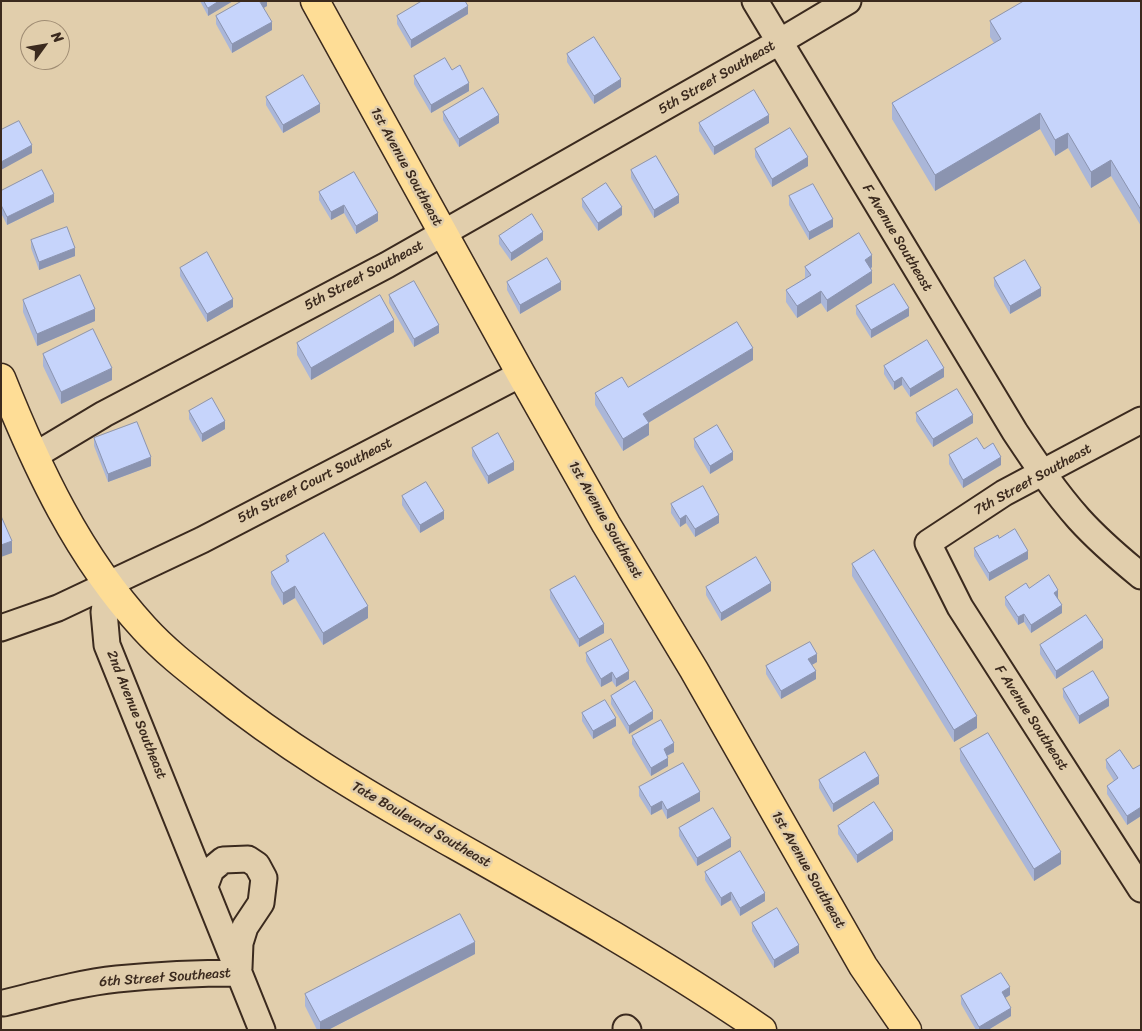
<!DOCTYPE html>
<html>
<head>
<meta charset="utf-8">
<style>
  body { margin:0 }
  #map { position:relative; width:1142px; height:1031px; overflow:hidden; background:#e1ceac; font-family:Sriracha,sans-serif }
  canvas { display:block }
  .frame { position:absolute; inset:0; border:2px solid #3b2a1e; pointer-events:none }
  .north { position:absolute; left:20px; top:20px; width:50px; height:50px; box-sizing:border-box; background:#e1ceac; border:1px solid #9f8c73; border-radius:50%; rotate:58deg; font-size:14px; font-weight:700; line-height:20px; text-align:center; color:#3b2a1e }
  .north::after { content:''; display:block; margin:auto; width:18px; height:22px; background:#3b2a1e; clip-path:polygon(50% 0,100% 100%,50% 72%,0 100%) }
</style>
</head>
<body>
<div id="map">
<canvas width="1142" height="1031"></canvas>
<div class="frame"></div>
<div class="north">N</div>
</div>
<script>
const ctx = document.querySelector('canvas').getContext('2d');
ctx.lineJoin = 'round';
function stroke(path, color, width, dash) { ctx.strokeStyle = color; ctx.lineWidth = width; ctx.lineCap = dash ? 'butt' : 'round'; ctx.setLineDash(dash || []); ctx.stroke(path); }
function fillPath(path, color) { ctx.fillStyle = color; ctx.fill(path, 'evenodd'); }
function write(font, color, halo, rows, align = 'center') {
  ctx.font = font + ' Sriracha,sans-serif'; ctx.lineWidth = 5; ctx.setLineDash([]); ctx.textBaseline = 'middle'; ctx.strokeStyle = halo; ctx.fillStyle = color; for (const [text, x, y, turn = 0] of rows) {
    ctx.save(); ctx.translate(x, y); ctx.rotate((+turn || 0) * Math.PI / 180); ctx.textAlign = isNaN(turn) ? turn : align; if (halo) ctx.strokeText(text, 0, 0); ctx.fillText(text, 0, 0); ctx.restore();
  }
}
const street = new Path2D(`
  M755,1L1015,432C1035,462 1055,492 1079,519C1098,540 1119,558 1141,576
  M1141,420L1004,493L928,543L960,607L1141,889
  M34,456L104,414L387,265L779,42L848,1
  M108,585L104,612L107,645L262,1030
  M1,628L58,608L202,540L521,374
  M205,886L211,870L223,860L248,859L257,865L264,878L261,903L245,927L240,943L239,968
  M4,1003C41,994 79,983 117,979C157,975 198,973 239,973
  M626,1028L628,1030`);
const primary = new Path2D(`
  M315,1L521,374L606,524L694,670L863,966L907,1030
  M1,378C37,468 78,556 144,628C164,650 187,668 210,686C283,745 362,792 443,838C551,899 660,960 762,1030`);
stroke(street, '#3b2a1e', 29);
stroke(primary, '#3b2a1e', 31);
stroke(street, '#e1ceac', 25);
stroke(primary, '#fedd96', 28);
fillPath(new Path2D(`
  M200,1H233L208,16Z
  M267,1V6L264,8L272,30L232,53L216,24V16Z
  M1141,1V226L1111,176L1091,188L1068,148L1055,156L1040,129L935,191L892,119V103L994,43L990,37V21Z
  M468,14L411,48L397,24V16Z
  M567,54L621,87L594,104L567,62Z
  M414,76L469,91L431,113L414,84Z
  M266,97L320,112L283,133L266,105Z
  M443,112L499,123L459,147L443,120Z
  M699,123H769L714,155L699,131Z
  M755,149L808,166L772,187L755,157Z
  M631,170L679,203L654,218L631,178Z
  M1,191L54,202L7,225L1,213Z
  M319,192L378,221L356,234L344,213L331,220L319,200Z
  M789,196L833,227L809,240L789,205Z
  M582,199L622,215L598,231L582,207Z
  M499,236L543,240L511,261L499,244Z
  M31,240L75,256L39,270L31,248Z
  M805,267H872L871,269L872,283L827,312L821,303L797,318L786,302V290L805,278Z
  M180,268L233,307L207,322L180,276Z
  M994,278L1041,296L1010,314L994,286Z
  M507,282L561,290L520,314L507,290Z
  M389,295L439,333L414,347L389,303Z
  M23,300L95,321L37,346L23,312Z
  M856,306L909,316L871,338L856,314Z
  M394,332L311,380L297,355V343Z
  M43,354L112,380L61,404L43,366Z
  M753,360L648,423L649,435L623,451L595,405V393L628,387Z
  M884,366L944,377L910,397L902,385L894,390L884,374Z
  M189,411L225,429L202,442L189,419Z
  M916,413L973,423L933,447L916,421Z
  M94,438L151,466L108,482L94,446Z
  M694,439L733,460L710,474L694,447Z
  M472,448L514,470L488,484L472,456Z
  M984,449L1001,465L963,488L949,464V455Z
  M402,496L444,519L420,533L402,505Z
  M671,504L719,523L695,537L686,523L680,527L671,513Z
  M999,538L1028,559L989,581L974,556V548Z
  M286,556L368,618L323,645L295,598L283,605L271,584V572L286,563Z
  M852,564L977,728L954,742L852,576Z
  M706,587L771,591L721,621L706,595Z
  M1029,588L1058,598V599L1062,613L1031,633L1024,622L1018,625L1005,605V597Z
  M550,590L604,633L579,647L550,598Z
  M1040,645L1103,648L1056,679L1040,654Z
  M586,653L629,679L616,687L612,681L601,687L586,661Z
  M817,662L812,665L816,679L781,699L766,674V666Z
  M1063,689L1109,706L1079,724L1063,697Z
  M611,696L653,719L629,734L611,704Z
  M582,713L616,726L593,739L582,721Z
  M632,736L674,752L667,756L668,766L651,776L632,744Z
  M960,749L1061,864L1034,881L960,761Z
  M1106,760L1133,769L1141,766V816L1127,825L1107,794V786L1114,781L1106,768Z
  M819,780L879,784L833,812L819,788Z
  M639,787L700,801L667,819L662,809L651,815L639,796Z
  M838,826L893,840L857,863L838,834Z
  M679,828L731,847L697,866L679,836Z
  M705,872L765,901L740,916L731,900L721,906L705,880Z
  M752,923L799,953L774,968L752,931Z
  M475,954L328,1030H317L305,1006V994Z
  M1010,995L1005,998L1011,1016L988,1030H976L961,1004V996Z`), '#aab6d8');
fillPath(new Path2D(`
  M219,1H233L208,16V8Z
  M261,1H267V6L260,10Z
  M468,6V14L411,48V40Z
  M272,22V30L232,53V44Z
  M621,79V87L594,104V96Z
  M469,83V91L431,113V105Z
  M320,104V112L283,133V125Z
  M1040,113V129L935,191V175Z
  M499,115V123L459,147V139Z
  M769,115V123L714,155V147Z
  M1068,133V148L1055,156V140Z
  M32,145V153L1,170V162Z
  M808,157V166L772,187V179Z
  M1111,160V176L1091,188V172Z
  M54,194V202L7,225V217Z
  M679,195V203L654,218V210Z
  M344,205V213L331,220V212Z
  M622,207V215L598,231V223Z
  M378,213V221L356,234V226Z
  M833,219V227L809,240V232Z
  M543,232V240L511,261V253Z
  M75,248V256L39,270V262Z
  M872,255V267L865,272V260Z
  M872,271V283L827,312V300Z
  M561,282V290L520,314V305Z
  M1041,288V296L1010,314V306Z
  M821,291V303L797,318V306Z
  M233,299V307L207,322V314Z
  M909,308V316L871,338V330Z
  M95,309V321L37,346V334Z
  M394,320V332L311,380V368Z
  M439,325V333L414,347V339Z
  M753,348V360L643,426V414Z
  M112,368V380L61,404V392Z
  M944,368V377L910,397V389Z
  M902,377V385L894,390V382Z
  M973,415V423L933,447V439Z
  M225,421V429L202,442V434Z
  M649,423V435L623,451V439Z
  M733,452V460L710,474V466Z
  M151,457V466L108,482V474Z
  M1001,457V465L963,488V480Z
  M514,462V470L488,484V476Z
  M444,511V519L420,533V525Z
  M686,515V523L680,527V519Z
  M719,515V523L695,537V529Z
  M12,541V553L1,557V545Z
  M1028,551V559L989,581V573Z
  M771,583V591L721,621V613Z
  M295,586V598L283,605V593Z
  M1058,590V598L1054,601V593Z
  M1062,605V613L1031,633V625Z
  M368,606V618L323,645V633Z
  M1024,614V622L1018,625V617Z
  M604,624V633L579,647V639Z
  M1103,640V648L1056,679V671Z
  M817,654V662L808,667V659Z
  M629,671V679L616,687V679Z
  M816,671V679L781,699V691Z
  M612,672V681L601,687V679Z
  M1109,698V706L1079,724V716Z
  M653,711V719L629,734V726Z
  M977,716V728L954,742V730Z
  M616,718V726L593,739V731Z
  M674,743V752L664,757V749Z
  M668,758V766L651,776V768Z
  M879,776V784L833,812V804Z
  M700,792V801L667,819V810Z
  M662,801V809L651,815V807Z
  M1141,807V816L1127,825V816Z
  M893,831V840L857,863V855Z
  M731,838V847L697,866V858Z
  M1061,852V864L1034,881V869Z
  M731,892V900L721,906V898Z
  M765,893V901L740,916V908Z
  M475,942V954L328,1030H320V1022Z
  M799,945V953L774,968V960Z
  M1010,987V995L1002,1000V992Z
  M1011,1008V1016L988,1030H979V1027Z`), '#8b94b0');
const building = new Path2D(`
  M204,1H219L208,8Z
  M242,1H261L260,2L272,22L232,44L216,16Z
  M422,1H465L468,6L411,40L397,16Z
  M1024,1H1141V210L1111,160L1091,172L1068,133L1055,140L1040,113L935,175L892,103L1001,39L990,21Z
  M594,37L621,79L594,96L567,54Z
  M445,58L452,70L460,65L469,83L431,105L414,76Z
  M303,75L320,104L283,125L266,97Z
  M483,88L499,115L459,139L443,112Z
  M754,90L769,115L714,147L699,123Z
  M19,121L32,145L1,162V130Z
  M790,128L808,157L772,179L755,149Z
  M656,156L679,195L654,210L631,170Z
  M42,170L54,194L7,217L1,205V191Z
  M354,172L378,213L356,226L344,205L331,212L319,192Z
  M606,183L622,207L598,223L582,199Z
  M813,184L833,219L809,232L789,196Z
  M532,214L543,232L511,253L499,236Z
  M67,227L75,248L39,262L31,240Z
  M859,233L872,255L865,260L872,271L827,300L821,291L797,306L786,290L811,275L805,267Z
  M207,252L233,299L207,314L180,268Z
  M547,258L561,282L520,305L507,282Z
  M1025,260L1041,288L1010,306L994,278Z
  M80,275L95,309L37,334L23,300Z
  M414,281L439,325L414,339L389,295Z
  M894,284L909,308L871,330L856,306Z
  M380,295L394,320L311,368L297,343Z
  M737,322L753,348L643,414L649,423L623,439L595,393L622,377L628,387Z
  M93,329L112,368L61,392L43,354Z
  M927,340L944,368L910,389L902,377L894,382L884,366Z
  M957,389L973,415L933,439L916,413Z
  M212,398L225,421L202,434L189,411Z
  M137,422L151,457L108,474L94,438Z
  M717,425L733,452L710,466L694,439Z
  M498,433L514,462L488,476L472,448Z
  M977,438L984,449L993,443L1001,457L963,480L949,455Z
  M426,482L444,511L420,525L402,496Z
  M703,486L719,515L695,529L686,515L680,519L671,504Z
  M1,516L12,541L1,545Z
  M1015,529L1028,551L989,573L974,548L998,535L999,538Z
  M324,533L368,606L323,633L295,586L283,593L271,572L289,561L286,556Z
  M874,550L977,716L954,730L852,564Z
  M756,557L771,583L721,613L706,587Z
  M1049,575L1058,590L1054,593L1062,605L1031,625L1024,614L1018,617L1005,597L1026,583L1029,588Z
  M575,576L604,624L579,639L550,590Z
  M1086,615L1103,640L1056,671L1040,645Z
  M611,639L629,671L616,679L612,672L601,679L586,653Z
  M810,642L817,654L808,659L816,671L781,691L766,666Z
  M1093,671L1109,698L1079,716L1063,689Z
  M635,681L653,711L629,726L611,696Z
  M605,700L616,718L593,731L582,713Z
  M661,720L674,743L664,749L668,758L651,768L632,736Z
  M988,733L1061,852L1034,869L960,749Z
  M1120,750L1133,769L1140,765L1141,766V807L1127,816L1107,786L1118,778L1106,760Z
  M865,752L879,776L833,804L819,780Z
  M683,763L700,792L667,810L662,801L651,807L639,787Z
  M874,802L893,831L857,855L838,826Z
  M713,808L731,838L697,858L679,828Z
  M740,851L765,893L740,908L731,892L721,898L705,872Z
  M777,908L799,945L774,960L752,923Z
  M460,914L475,942L320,1022L305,994Z
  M1001,973L1010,987L1002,992L1011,1008L979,1027L961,996Z`);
fillPath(building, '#c6d4fb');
stroke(building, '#8b94b0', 1);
write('14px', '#3b2a1e', '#e1ceac', [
  ["5th Street Southeast",717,78,-30],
  ["1st Avenue Southeast",406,167,61],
  ["F Avenue Southeast",897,238,59],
  ["5th Street Southeast",364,276,-28],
  ["7th Street Southeast",1033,480,-29],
  ["5th Street Court Southeast",315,481,-27],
  ["1st Avenue Southeast",605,520,60],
  ["2nd Avenue Southeast",136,715,68],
  ["F Avenue Southeast",1031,718,57],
  ["Tate Boulevard Southeast",421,825,30],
  ["1st Avenue Southeast",808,870,60],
  ["6th Street Southeast",165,978,-4]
]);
</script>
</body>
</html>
